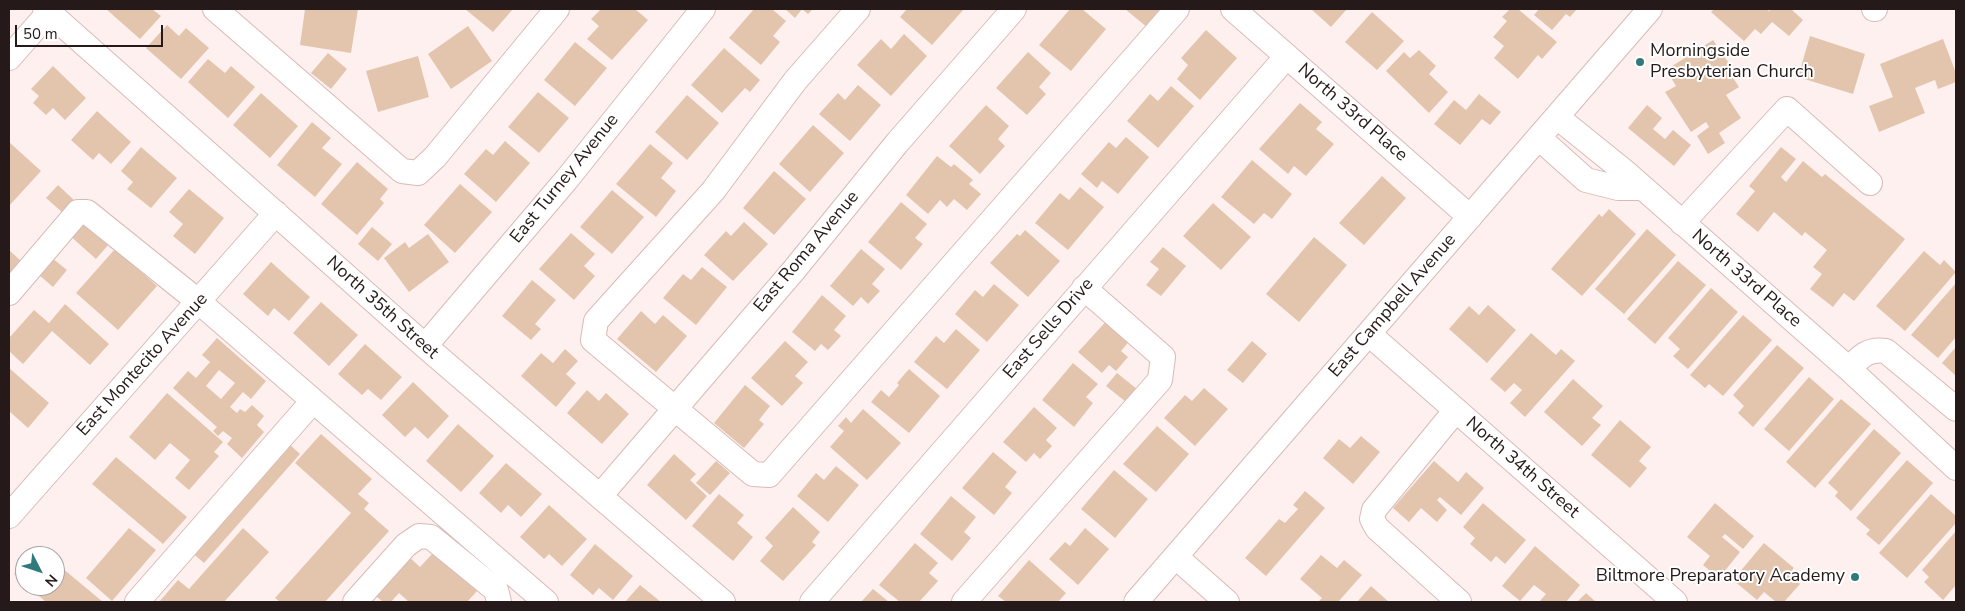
<!DOCTYPE html>
<html>
<head>
<meta charset="utf-8">
<style>
  body { margin:0 }
  #map { position:relative; width:1965px; height:611px; overflow:hidden; background:#fef0ef; font-family:"Nunito Sans",sans-serif }
  canvas { display:block }
  .frame { position:absolute; inset:0; border:10px solid #251a19; pointer-events:none }
  .north { position:absolute; left:15px; top:546px; width:50px; height:50px; box-sizing:border-box; background:#fff; border:1px solid #a8a3a3; border-radius:50%; rotate:131deg; font-size:14px; font-weight:700; line-height:20px; text-align:center; color:#251a19 }
  .north::after { content:''; display:block; margin:auto; width:18px; height:22px; background:#30797c; clip-path:polygon(50% 0,100% 100%,50% 72%,0 100%) }
  .scale { position:absolute; left:15px; top:25px; width:148px; height:22px; box-sizing:border-box; border:2px solid #251a19; border-top:0; padding-left:6px; font-size:15px; line-height:18px; white-space:nowrap; color:#251a19; -webkit-text-stroke:4px #fff; paint-order:stroke }
</style>
</head>
<body>
<div id="map">
<canvas width="1965" height="611"></canvas>
<div class="frame"></div>
<div class="north">N</div>
<div class="scale">50 m</div>
</div>
<script>
const ctx = document.querySelector('canvas').getContext('2d');
ctx.lineJoin = 'round';
function fillPath(path, color) { ctx.fillStyle = color; ctx.fill(path, 'evenodd'); }
function stroke(path, color, width, dash) { ctx.strokeStyle = color; ctx.lineWidth = width; ctx.lineCap = dash ? 'butt' : 'round'; ctx.setLineDash(dash || []); ctx.stroke(path); }
function write(font, color, halo, rows, align = 'center') {
  ctx.font = font + ' "Nunito Sans",sans-serif'; ctx.lineWidth = 4; ctx.setLineDash([]); ctx.textBaseline = 'middle'; ctx.strokeStyle = halo; ctx.fillStyle = color; for (const [text, x, y, turn = 0] of rows) {
    ctx.save(); ctx.translate(x, y); ctx.rotate((+turn || 0) * Math.PI / 180); ctx.textAlign = isNaN(turn) ? turn : align; if (halo) ctx.strokeText(text, 0, 0); ctx.fillText(text, 0, 0); ctx.restore();
  }
}
fillPath(new Path2D(`
  M106,9H152L161,16L140,39Z
  M305,9H358L351,53L300,45Z
  M465,9H513L493,32Z
  M601,9H635L648,20L612,60L587,39L599,26L591,19Z
  M754,9H772L786,21L773,36L780,42L761,65L729,38Z
  M785,9H813L808,14L802,9L795,18Z
  M907,9H964L932,45L900,17Z
  M1070,9H1082L1106,29L1071,71L1039,45Z
  M1125,9H1165L1148,28Z
  M1311,9H1347L1331,27Z
  M1510,9H1518L1557,42L1542,59L1538,55L1518,79L1494,58L1504,46L1493,37L1507,21L1502,17Z
  M1539,9H1577L1570,17L1566,14L1552,30L1534,15Z
  M1714,9H1766L1769,11L1771,9H1791L1803,20L1789,36L1772,22L1761,34L1755,29L1744,41L1711,12Z
  M1372,12L1404,41L1377,70L1345,42Z
  M167,25L179,36L186,28L209,48L181,79L146,48Z
  M468,26L492,61L451,89L428,54Z
  M1206,30L1237,58L1200,100L1177,79L1188,65L1181,58Z
  M904,34L927,56L891,96L857,65L881,39L891,49Z
  M1810,36L1865,54L1853,94L1798,77Z
  M1943,39L1956,73V82L1938,89L1935,80L1915,88L1925,113L1879,132L1869,106L1893,97L1880,64Z
  M1713,40L1730,65L1726,67L1739,87L1726,95L1741,118L1719,133L1725,143L1708,154L1697,136L1709,127L1706,122L1691,132L1665,92L1676,86L1666,70Z
  M575,42L607,68L575,106L544,80Z
  M724,48L760,80L750,92L745,88L722,113L691,85Z
  M1419,50L1436,66L1429,74L1448,92L1429,113L1386,71L1404,52L1410,58Z
  M1028,52L1051,73L1039,87L1046,94L1027,115L996,88Z
  M328,53L347,69L331,89L311,73Z
  M418,56L429,97L378,112L366,71Z
  M208,59L225,73L231,66L255,87L228,118L188,82Z
  M53,66L86,98L65,120L53,108L46,115L33,103L39,96L31,89Z
  M858,85L881,105L850,141L819,114L838,93L845,100Z
  M1171,86L1194,106L1158,148L1127,121L1150,94L1158,101Z
  M538,92L569,118L539,153L508,127Z
  M261,93L298,126L270,158L233,125Z
  M1479,94L1501,112L1490,125L1482,119L1460,145L1434,124L1454,100L1466,110Z
  M687,95L719,123L687,160L655,132Z
  M1300,103L1322,122L1316,129L1334,144L1306,176L1294,166L1288,174L1259,149Z
  M986,105L1009,126L998,139L1005,146L980,174L949,146Z
  M1647,105L1662,118L1653,129L1665,139L1673,130L1691,145L1674,166L1628,128Z
  M97,111L131,142L111,164L99,153L93,160L71,140Z
  M312,122L331,138L322,148L342,164L315,197L277,165Z
  M813,125L844,153L810,192L779,164Z
  M1126,137L1149,157L1118,194L1102,181L1097,188L1081,174L1109,142L1116,148Z
  M505,141L530,163L496,202L464,174L486,149L493,155Z
  M9,142L41,171L9,206Z
  M650,144L673,163L661,178L676,191L656,217L616,184Z
  M141,147L177,178L151,208L127,189L133,182L121,171Z
  M1781,147L1796,159L1781,177L1786,182L1803,161L1822,177L1825,174L1905,239L1854,301L1844,293L1833,307L1810,289L1822,274L1813,267L1827,250L1805,232L1802,236L1774,212L1758,232L1736,214L1755,191L1749,186Z
  M937,156L951,167L954,164L973,180L969,184L981,194L967,210L954,199L947,207L940,200L928,214L906,195Z
  M1252,160L1292,194L1272,219L1264,213L1254,224L1221,197Z
  M357,162L388,189L380,199L384,203L357,235L321,204Z
  M774,171L806,199L774,235L743,208Z
  M1382,176L1406,198L1364,245L1339,223Z
  M460,184L492,212L455,253L424,225Z
  M58,185L74,200L63,213L46,198Z
  M1080,187L1104,207L1068,250L1035,223L1060,193L1069,200Z
  M189,189L224,218L195,254L173,236L183,224L169,212Z
  M612,190L644,217L612,254L580,227Z
  M901,202L927,224L915,238L923,244L901,270L868,242Z
  M1213,203L1251,237L1221,270L1183,236Z
  M1609,209L1636,234L1582,296L1551,269L1599,214L1602,217Z
  M82,220L109,244L96,259L69,235Z
  M744,222L768,244L733,281L704,255L726,231L731,236Z
  M372,227L392,244L378,261L358,244Z
  M1647,229L1676,255L1624,314L1595,289Z
  M1025,230L1060,261L1028,297L990,263L1017,234L1020,236Z
  M571,233L595,254L584,266L595,276L574,300L539,269Z
  M428,234L449,262L409,292L384,258L405,242L409,248Z
  M1314,237L1347,265L1299,322L1266,294Z
  M1163,247L1186,266L1161,296L1146,285L1159,269L1150,262Z
  M115,249L157,286L118,330L76,293Z
  M861,249L885,269L872,284L880,291L868,304L861,297L853,306L830,286Z
  M9,250L21,261L9,274Z
  M1924,251L1940,265L1944,260L1956,272L1905,331L1876,306Z
  M52,258L67,270L53,287L39,275Z
  M1678,261L1706,285L1655,344L1627,319Z
  M271,262L310,297L289,321L274,308L268,316L243,294Z
  M702,267L727,287L696,325L663,298L683,274L691,280Z
  M532,280L556,300L535,324L541,329L531,340L502,316Z
  M1956,283V337L1938,358L1911,335Z
  M994,284L1019,305L987,342L955,314L975,290L983,297Z
  M1711,288L1738,312L1688,369L1673,356L1680,349L1668,338Z
  M822,295L846,316L834,330L841,336L828,350L821,344L815,351L792,332Z
  M321,302L358,335L329,366L293,333Z
  M65,304L109,344L90,365L52,331L23,364L9,351V338L34,310L49,323Z
  M1488,305L1516,330L1487,363L1449,329L1469,306L1479,315Z
  M641,311L655,324L663,315L687,336L656,372L617,339Z
  M1743,315L1772,340L1723,396L1709,384L1705,388L1690,375Z
  M1110,317L1133,337L1121,351L1128,357L1116,371L1109,365L1102,373L1078,352Z
  M956,329L980,350L947,389L914,362L936,336L944,343Z
  M1531,333L1556,355L1561,349L1575,361L1525,417L1510,403L1522,390L1514,383L1505,392L1490,379Z
  M217,338L266,381L251,399L243,392L230,407L237,413L240,409L245,412L252,405L264,416L257,425L264,432L242,458L227,444L232,438L223,431L218,436L213,431L217,427L173,388L188,371L196,378L210,362L202,355ZM219,370L235,383L221,399L206,386Z
  M785,341L808,362L795,376L803,383L782,406L751,378Z
  M1252,341L1267,354L1243,383L1227,370Z
  M365,344L402,377L381,400L368,389L362,395L338,374Z
  M1777,345L1804,368L1753,427L1738,413L1744,406L1733,395Z
  M1956,347V376L1942,363Z
  M565,349L578,361L566,374L576,383L556,407L521,376L541,353L553,363Z
  M1073,363L1098,384L1086,397L1093,403L1074,427L1042,400Z
  M9,368L49,403L28,428L9,411Z
  M909,369L940,396L909,433L871,402L881,390L889,397L899,385L897,383Z
  M1117,373L1137,389L1126,402L1106,386Z
  M1809,377L1834,399L1789,451L1764,429Z
  M1573,379L1603,406L1592,418L1601,425L1582,446L1544,412Z
  M413,382L449,416L428,439L415,427L405,437L382,415Z
  M745,385L770,406L759,420L764,424L744,448L714,423Z
  M1204,388L1228,409L1195,446L1164,418L1185,395L1192,401Z
  M587,390L599,401L606,393L629,414L602,444L567,413Z
  M167,393L223,442L214,452L219,456L189,490L175,478L190,460L170,443L155,460L129,437Z
  M1841,399L1871,424L1815,488L1786,462Z
  M1034,407L1057,428L1046,440L1052,446L1040,459L1034,453L1026,462L1003,442Z
  M863,409L901,443L867,480L830,447L844,431L838,426L846,417L851,423Z
  M1620,420L1651,447L1639,461L1647,468L1630,488L1591,455Z
  M458,424L494,456L461,492L426,461Z
  M1157,426L1189,454L1156,492L1123,464Z
  M1874,429L1901,453L1851,511L1835,496L1838,492L1828,483Z
  M321,434L372,479L358,494L369,503L364,509L389,531L325,602H280L275,598L351,513L295,463Z
  M1361,436L1380,452L1353,484L1323,458L1339,439L1350,448Z
  M287,442L300,454L204,563L190,551Z
  M993,452L1017,472L1005,487L1012,493L994,515L962,488Z
  M674,454L696,474L690,480L707,496L686,520L647,485Z
  M116,457L187,517L163,544L92,484Z
  M1907,460L1933,483L1879,545L1866,534L1870,530L1856,518Z
  M716,461L730,473L710,495L696,483Z
  M1434,461L1458,482L1466,472L1484,488L1461,515L1440,497L1437,500L1447,510L1437,522L1421,508L1409,522L1393,508Z
  M506,463L542,494L521,517L508,505L501,513L479,493Z
  M836,466L859,485L828,522L797,496L816,473L824,480Z
  M1114,470L1148,499L1115,538L1081,509Z
  M1305,491L1325,508L1266,576L1245,558L1279,519L1285,523L1298,509L1293,505Z
  M719,494L744,515L737,523L753,537L733,561L692,526Z
  M1931,494L1956,516V523L1907,578L1879,553Z
  M951,496L976,517L964,532L971,538L952,561L920,534Z
  M1483,503L1526,540L1505,564L1496,556L1491,562L1470,544L1475,538L1463,527Z
  M1715,503L1754,536L1743,549L1725,534L1722,537L1740,552L1719,578L1703,565L1710,556L1687,537Z
  M549,505L587,539L562,566L549,554L544,559L520,537Z
  M793,507L820,532L812,542L816,545L783,581L760,561L773,546L765,538Z
  M129,528L156,550L112,601L86,578Z
  M243,528L269,552L224,602H159L178,580L189,589Z
  M1085,528L1109,549L1078,585L1049,559L1065,542L1070,546Z
  M1956,531V585L1943,600L1924,582L1929,577L1922,570Z
  M915,543L938,563L929,573L938,581L919,602H900L879,585Z
  M1764,543L1794,568L1789,574L1800,584L1784,602H1776L1764,592L1757,600L1733,580Z
  M595,544L633,576L613,600L599,588L593,595L570,575Z
  M1535,546L1580,585L1566,602H1539L1546,594L1534,585L1520,601L1502,586Z
  M37,547L48,556H29Z
  M433,553L477,591L467,602H409L399,593L391,602H383L372,593L406,554L420,567Z
  M1321,555L1337,568L1344,560L1362,575L1338,602H1318L1322,598L1300,579Z
  M1029,560L1066,593L1058,602H1006L998,596Z
  M25,561V584L14,574Z
  M55,562L103,602H46L27,586H55Z
  M640,585L661,602H625Z
  M1371,586L1389,602H1357Z
  M873,589L889,602H861Z
  M1586,593L1596,602H1577Z`), '#e3c5ad');
const minor = new Path2D(`
  M45,9L425,346L723,602
  M215,9L402,171L418,173L435,157L557,9
  M858,9L795,81L713,191L596,321L593,340L753,474L769,475L1177,9
  M1233,9L1470,217
  M1874,9H1875
  M9,58L52,9
  M1557,117L1624,171L1849,369L1956,468
  M1539,138L1586,180L1618,188H1643
  M1682,223L1787,109L1870,183
  M9,293L78,212H87L199,302L546,602
  M1369,334L1675,602
  M425,346L567,179L703,9
  M1849,369C1860,357 1868,348 1886,351L1956,409
  M1456,410L1374,510L1372,519L1377,528L1459,602
  M600,496L794,270L897,143L1014,9
  M9,516L276,213
  M1176,557L1227,602
  M137,602L313,401
  M355,602L406,545L419,536L431,537L496,590L499,602
  M812,602L1287,56
  M964,602L1160,380L1163,357L1084,288
  M1136,602L1650,9`);
stroke(minor, '#dabab7', 26);
stroke(minor, '#fff', 24);
for (const [x, y, r, color] of [
  [1640,62,5,"#30797c"],
  [1855,577,5,"#30797c"]
]) { const dot = new Path2D(); dot.arc(x, y, r, 0, 2 * Math.PI); ctx.fillStyle = color; ctx.fill(dot); stroke(dot, '#fff', 2); }
write('18px', '#251a19', '#fff', [
  ["Morningside",1650,52],
  ["Presbyterian Church",1650,73],
  ["Biltmore Preparatory Academy",1845,577,"right"]
], 'left');
write('18px', '#251a19', '#fff', [
  ["North 33rd Place",1352,113,41],
  ["East Turney Avenue",565,179,-51],
  ["East Roma Avenue",807,252,-50],
  ["North 33rd Place",1746,279,41],
  ["East Campbell Avenue",1393,306,-49],
  ["North 35th Street",382,308,42],
  ["East Sells Drive",1049,329,-49],
  ["East Montecito Avenue",143,365,-48],
  ["North 34th Street",1522,468,41]
]);
</script>
</body>
</html>
